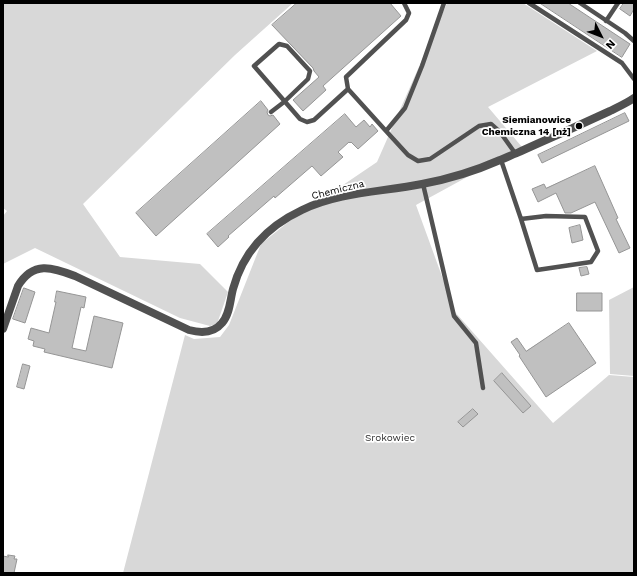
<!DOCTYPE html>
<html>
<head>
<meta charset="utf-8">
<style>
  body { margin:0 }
  #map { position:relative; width:637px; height:576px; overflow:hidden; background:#fff; font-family:"Work Sans",sans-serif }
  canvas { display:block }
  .frame { position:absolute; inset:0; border:4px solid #000; pointer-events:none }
  .north { position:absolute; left:581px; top:16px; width:40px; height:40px; -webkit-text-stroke:3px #fff; paint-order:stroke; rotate:132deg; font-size:11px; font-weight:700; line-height:16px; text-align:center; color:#000 }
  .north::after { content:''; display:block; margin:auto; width:14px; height:18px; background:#000; clip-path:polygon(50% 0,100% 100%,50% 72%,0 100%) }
</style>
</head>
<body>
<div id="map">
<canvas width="637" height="576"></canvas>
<div class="frame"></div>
<div class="north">N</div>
</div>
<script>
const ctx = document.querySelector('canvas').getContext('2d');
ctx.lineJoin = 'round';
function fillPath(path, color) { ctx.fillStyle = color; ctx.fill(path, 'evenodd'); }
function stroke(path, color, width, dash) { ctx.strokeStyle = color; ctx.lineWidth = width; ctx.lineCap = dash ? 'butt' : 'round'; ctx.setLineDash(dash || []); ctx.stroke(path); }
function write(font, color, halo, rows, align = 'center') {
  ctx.font = font + ' "Work Sans",sans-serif'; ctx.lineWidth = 3.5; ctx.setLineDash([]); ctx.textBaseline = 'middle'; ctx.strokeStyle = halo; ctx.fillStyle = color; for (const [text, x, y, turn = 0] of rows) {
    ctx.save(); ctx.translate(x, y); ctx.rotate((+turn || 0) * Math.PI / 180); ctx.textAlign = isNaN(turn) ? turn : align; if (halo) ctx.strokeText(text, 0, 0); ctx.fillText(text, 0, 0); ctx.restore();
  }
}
fillPath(new Path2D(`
  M3,3H293L235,55L83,204L120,257L200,264L228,292L217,324L210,326L180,318L35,248L3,264V216L7,211L3,208Z
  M447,3H523L597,51L488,107L522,147L416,205L455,312L553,423L609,375L634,377V573H123L185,335L194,339L220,337L229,325L261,244L287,223L377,162Z
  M634,287V376L610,374L609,300Z`), '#d8d8d8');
const building = new Path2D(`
  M297,3H390L401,16L323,86L326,90L303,111L293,100L319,77L314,71L313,68L272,25Z
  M540,3H568L630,44L622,57Z
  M624,3H634V9L630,16L620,9Z
  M261,101L268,110L267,112L268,115L270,116L273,115L280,124L156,236L136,213Z
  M625,113L629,121L542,163L538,155Z
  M345,114L356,127L364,120L370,127L372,124L378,131L358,149L351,142L350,143L349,142L338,152L343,157L321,176L312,166L275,198L274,196L228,236L229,237L218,247L207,234Z
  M595,166L618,218L616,219L630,248L619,253L595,202L571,213H565L556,193L538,202L532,189L544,184L546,188Z
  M580,225L583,240L572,243L569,228Z
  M587,267L589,274L581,276L579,268Z
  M24,288L35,292L25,323L13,319Z
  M57,291L86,297L84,308L81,307L72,348L86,351L94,316L123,323L112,368L44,352L45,349L33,346L34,341L28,339L31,328L49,333L56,302H55Z
  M577,293H602V311H577Z
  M569,323L596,363L546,397L519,356L520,355L511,342L517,338L526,351Z
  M23,364L30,366L24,389L17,387Z
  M502,373L531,406L523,413L494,381Z
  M473,409L478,414L463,427L458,422Z
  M8,555L15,556L14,559H17L14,573H3V556L8,557Z`);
fillPath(building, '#c0c0c0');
stroke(building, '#959595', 1);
stroke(new Path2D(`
  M444,3L422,66L405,108L386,131L408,155L418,161L430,159L479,126L491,124L500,132L515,153
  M529,3L622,63L634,79
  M580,3L625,33L634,41
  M606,21L618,3
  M348,89L346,77L406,20L409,13L404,3
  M271,112L284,102L308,79L310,71L287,46L279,44L254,66L300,119L307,122L314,120L348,89L386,131
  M501,160L521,219L537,270L591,262L598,251L585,217L546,216L521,219
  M423,184L454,316L476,343L483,388`), '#515151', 4.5);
stroke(new Path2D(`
  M3,329L18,286C33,261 52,267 75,276L189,330C200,333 213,334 222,323C230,314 230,300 233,289C243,252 268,226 302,210C339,192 382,192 422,184C449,179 475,171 500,160C506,158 511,155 517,153C532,146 548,139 564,132C579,125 595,118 610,111C618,107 627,103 634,98`), '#515151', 8);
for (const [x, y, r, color] of [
  [579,126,4,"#000"]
]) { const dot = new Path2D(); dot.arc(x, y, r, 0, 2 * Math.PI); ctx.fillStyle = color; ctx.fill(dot); stroke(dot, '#fff', 1.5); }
write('bold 10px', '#000', '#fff', [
  ["Siemianowice",571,120],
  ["Chemiczna 14 [nż]",571,132]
], 'right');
write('10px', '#000', '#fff', [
  ["Chemiczna",338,190,-14]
]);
write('10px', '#2f2f2f', '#fff', [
  ["Srokowiec",390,438]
]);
</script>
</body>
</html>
